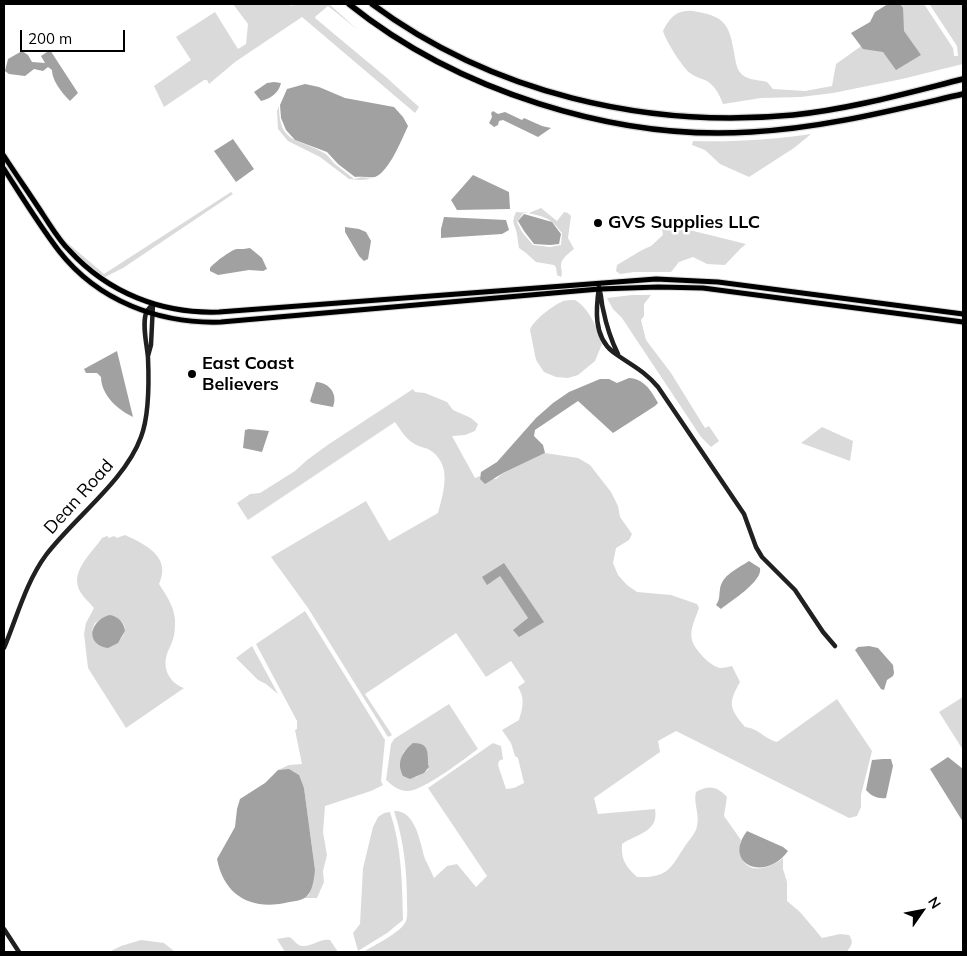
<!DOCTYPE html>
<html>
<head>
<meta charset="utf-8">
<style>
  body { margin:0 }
  #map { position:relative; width:967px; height:956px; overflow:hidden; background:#fff; font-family:Mulish,sans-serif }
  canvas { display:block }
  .frame { position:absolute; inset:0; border:5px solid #000; pointer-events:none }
  .north { position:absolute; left:897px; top:886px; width:50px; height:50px; -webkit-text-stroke:4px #fff; paint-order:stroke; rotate:57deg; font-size:14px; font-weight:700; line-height:20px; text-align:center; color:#000 }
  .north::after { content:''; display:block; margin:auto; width:18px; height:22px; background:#000; clip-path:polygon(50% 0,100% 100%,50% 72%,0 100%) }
  .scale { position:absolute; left:20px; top:30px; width:105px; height:22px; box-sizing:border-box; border:2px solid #000; border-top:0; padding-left:6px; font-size:15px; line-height:18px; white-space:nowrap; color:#000; -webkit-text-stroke:4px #fff; paint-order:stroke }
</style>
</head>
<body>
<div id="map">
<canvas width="967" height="956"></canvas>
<div class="frame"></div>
<div class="north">N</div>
<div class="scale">200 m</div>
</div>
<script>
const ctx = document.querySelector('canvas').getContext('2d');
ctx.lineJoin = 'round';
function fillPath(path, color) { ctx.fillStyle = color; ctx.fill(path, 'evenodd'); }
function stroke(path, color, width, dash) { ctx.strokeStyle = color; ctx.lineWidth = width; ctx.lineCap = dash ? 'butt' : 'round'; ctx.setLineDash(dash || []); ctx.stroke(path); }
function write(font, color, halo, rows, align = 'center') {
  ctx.font = font + ' Mulish,sans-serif'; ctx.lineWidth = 5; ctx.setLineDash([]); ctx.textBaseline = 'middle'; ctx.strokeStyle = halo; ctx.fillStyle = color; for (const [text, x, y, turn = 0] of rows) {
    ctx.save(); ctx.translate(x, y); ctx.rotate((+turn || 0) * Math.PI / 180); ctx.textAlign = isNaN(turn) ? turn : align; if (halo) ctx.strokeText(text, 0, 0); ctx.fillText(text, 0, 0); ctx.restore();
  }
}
fillPath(new Path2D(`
  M233,4H288L292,6L293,4H329L358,30L328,6L316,16L315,18L387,78L419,107L415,113L302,17L235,62L209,84L207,80H204L164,107L154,86L191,60L176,37L215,12L238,49L246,44L248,24Z
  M897,4H924L953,48L954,56H958L957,46L930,5L933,4H963V64L902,79L833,93L801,97L761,98L723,104C719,94 715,85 705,80C700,78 695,77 690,73C682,67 666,41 663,31C669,18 677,9 693,11C723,16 729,22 734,52C735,58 736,66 739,71C746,81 756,79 767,82L773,89L805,91L832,86L836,64L895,22Z
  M279,106C279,145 299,138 324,153C328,155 331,160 335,164C341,169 348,174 354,179L363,177L371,179L361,180L349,179L320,157L288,141L278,129L277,111Z
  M811,134L794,148L749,177L720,164L705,150L692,145L693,141C732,142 772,140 811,134Z
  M231,192L233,194L123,268L103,278L78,258L63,239L104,274Z
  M541,208L557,221L564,212L568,213L571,216L568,238L574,249C569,253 561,259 561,265C561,271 563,272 561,277L557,275L556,267L554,265L536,262L526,253L519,248C518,244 518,240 517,235C516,224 510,225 516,212L529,213ZM524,212C544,217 549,216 562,233L561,245L550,247L533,245L522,232L517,222Z
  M661,223L746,244C738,250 732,258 725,265L707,264L693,257L679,262L671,272H634L620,274L616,271L617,265L642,250L651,246L663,235Z
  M632,295H651L644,304V316L641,320L646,340L671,373L705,428L709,426L719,441L711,447L701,437L622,318L613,309L607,298Z
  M575,300C590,309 597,328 602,344L595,361L578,375L568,378L556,377L544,372L536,360L530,330C533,320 554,305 563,301C567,300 572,300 575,300Z
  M413,389L415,392L425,393L447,402L453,410L471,418L478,424L475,431L465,435L452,436L475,478L480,476V479H496L503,473L545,453L578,458L590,465L611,492L618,506L620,517L632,534L629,540L616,548L613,563L618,575L627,585L637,592L671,595L697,604L699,608C696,617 689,630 692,640C694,649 710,666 720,668C723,668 728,667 732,666L740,682C728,703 729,708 745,727C760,729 763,738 777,742L837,699L872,751L861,795V807L857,816L849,818L676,731L658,741L660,752L594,798L598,814L655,809C659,832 638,833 622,844C621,859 625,866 637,877C668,878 670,869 685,846C689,840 696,833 697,826C700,814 693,803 696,792C708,785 717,786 727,797L724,816L741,840C738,850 741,865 753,868C763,870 776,864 783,858V869L787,882V901L800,912L822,938L840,934L849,935C853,942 853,943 848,950V952H363C373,946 402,932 406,921C408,916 407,908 407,902C407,871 404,841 394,811C416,810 420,843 425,859C428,865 431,871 434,878L447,866L457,864L476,887L487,876L428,788L493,743L501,746L503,759L499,761L498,765L506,789L514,788L524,783L518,758L515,756L511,743L502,730L519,720C523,706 525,699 518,687L525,682L511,661L486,677L456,633L365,694L392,735L388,737L308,608L271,557L366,501L389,541L438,513C444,491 453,463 428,449C423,447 417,446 413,443C406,439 400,429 395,422L248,520L237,503L250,494L260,493L295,471L307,460L329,444ZM500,576L543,622L528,618Z
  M822,427L853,441L850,461L801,443Z
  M125,535C145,544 172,557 159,584C166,595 174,606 175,620C175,624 175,631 174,635C173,642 169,648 167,654C162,669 170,683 184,688L126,728L88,668L84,634L86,623L94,608C90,603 84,598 81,593C68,573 91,554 102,538L107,536L109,538L114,536L117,538ZM109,615C112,617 118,618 121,621C129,628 123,638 116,644L92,630L95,623Z
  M305,611L385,740L381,781L383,785L371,791L325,806L323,832L327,855L323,871L324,882L317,898H303L309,895L315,870L304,788C298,773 295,769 278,770L289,765L302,764L295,730L297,729V721L256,644Z
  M252,646L278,694L266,684L258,680L236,658Z
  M963,697V750L939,712Z
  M449,704L478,749C464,759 421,793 406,791C397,790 392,785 386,780L391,744L394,739ZM404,751L427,761L429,764L428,770L416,777L401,773L400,765Z
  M390,812C402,848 402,883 403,920L387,933L358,951L353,933L360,924L363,868L373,827L378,817L384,813Z
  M289,937C294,939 296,945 302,946C312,947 320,938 330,940L338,952H285L277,939Z
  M141,940L164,943L175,952H109L121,946Z`), '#dadada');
fillPath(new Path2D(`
  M888,4H900L903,8L904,31L921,55L896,70L883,52L863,49L851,33L870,22L875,12Z
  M50,50L78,93L70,101C63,94 52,81 52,70L48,67L43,71L34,69L25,76L9,74L5,71L8,59L22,51L28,55L32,62L45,63L41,56Z
  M274,82L281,83C279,93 270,99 261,101L254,92L267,83Z
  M305,84L319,87L345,98L394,107L403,117L408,126C402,139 389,172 375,177C369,178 362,176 355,177L338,164L327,152L295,140L286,130L281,118L280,105L287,89Z
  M493,111L498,114L505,112L522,120L524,118L542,126L551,128L538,137L503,120L499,121L498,125L494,127L489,123L492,117L491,113Z
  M233,139L254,169L236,182L214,151Z
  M473,175L509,192L510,209L457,210L451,200Z
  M524,214L552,222L561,234L559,244L550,245L534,244L524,231L518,221Z
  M444,217L506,220L509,230L502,234L441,238V229Z
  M345,227L359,229L366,232L371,241L368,259L364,261L359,256L345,232Z
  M250,248L262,258L267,269L263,271L249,270L218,275L210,271V268C215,262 231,250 237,249C242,249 245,249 250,248Z
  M117,351L133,417C118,410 101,395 101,377L97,373H86L84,369Z
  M629,378C644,379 651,390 658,403L655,406L613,433L578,401L535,430L534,436L543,445L545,453L503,473L485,484L480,479L481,472L497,462L536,418L553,403L569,392L600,379H609L617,383Z
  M316,382C330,383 338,394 333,407L312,403L310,401Z
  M249,429L269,431L262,452L243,448L245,430Z
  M749,561L760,568C763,581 731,601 721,609L716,605C720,600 719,595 720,589C722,575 737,569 749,561Z
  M504,563L544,622L519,637L513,630L528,618L500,576L487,585L482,577Z
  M109,615C118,616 124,622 125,631L118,643L108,648C86,645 88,622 109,615Z
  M869,646L878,648L893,665L894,673L893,676L887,680L884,690L881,689L855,650L858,647Z
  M413,743C432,743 426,755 429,767L424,773L410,779L403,776C396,763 402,752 413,743Z
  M948,757L963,769V822L930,769Z
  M883,759H891L893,766L886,798C878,799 871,796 866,790L872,760Z
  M289,769L299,775L304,788L315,870C314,878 313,890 307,896C302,901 293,901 285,903C250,910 224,895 217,859L235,827L237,809L240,799L265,783L278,770Z
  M747,831L783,847L788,851C765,883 722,864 747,831Z`), '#a1a1a1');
const primary = new Path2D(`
  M4,156C17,176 31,196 44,216C52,228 59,240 69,250C108,293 162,314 219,312L656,279L718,282L963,314
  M4,169C22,197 39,225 59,251C98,301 159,324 221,322L599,289L658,287L703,288L963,322`);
const highway = new Path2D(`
  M349,4C456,90 614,141 751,132C824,128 893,110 963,94
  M372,4C492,93 646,129 793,115C851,109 907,93 963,79`);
stroke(primary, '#dbdbdb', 7);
stroke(highway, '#dbdbdb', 8);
stroke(new Path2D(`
  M599,287C596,308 593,336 613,352C629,364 644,370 658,387L744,514L756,547L762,557L795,590L823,632L835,646
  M599,289C602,296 601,302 603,309C606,324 611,340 618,354
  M148,356L151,345L153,304
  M4,648C17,617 26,582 46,555C75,517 125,481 141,437C149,416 149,381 148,358C147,345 142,326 146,313C147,310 150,307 153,304
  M4,929L19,952`), '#202020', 4.5);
stroke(primary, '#000', 5);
stroke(highway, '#000', 5.5);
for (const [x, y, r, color] of [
  [598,223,5,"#000"],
  [192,374,5,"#000"]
]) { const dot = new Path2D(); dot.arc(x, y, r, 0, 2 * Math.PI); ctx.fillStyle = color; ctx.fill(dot); stroke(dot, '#fff', 2); }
write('bold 18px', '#000', '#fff', [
  ["GVS Supplies LLC",608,223],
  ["East Coast",202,364],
  ["Believers",202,385]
], 'left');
write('18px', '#000', '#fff', [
  ["Dean Road",79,497,-48]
]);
</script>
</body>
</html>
